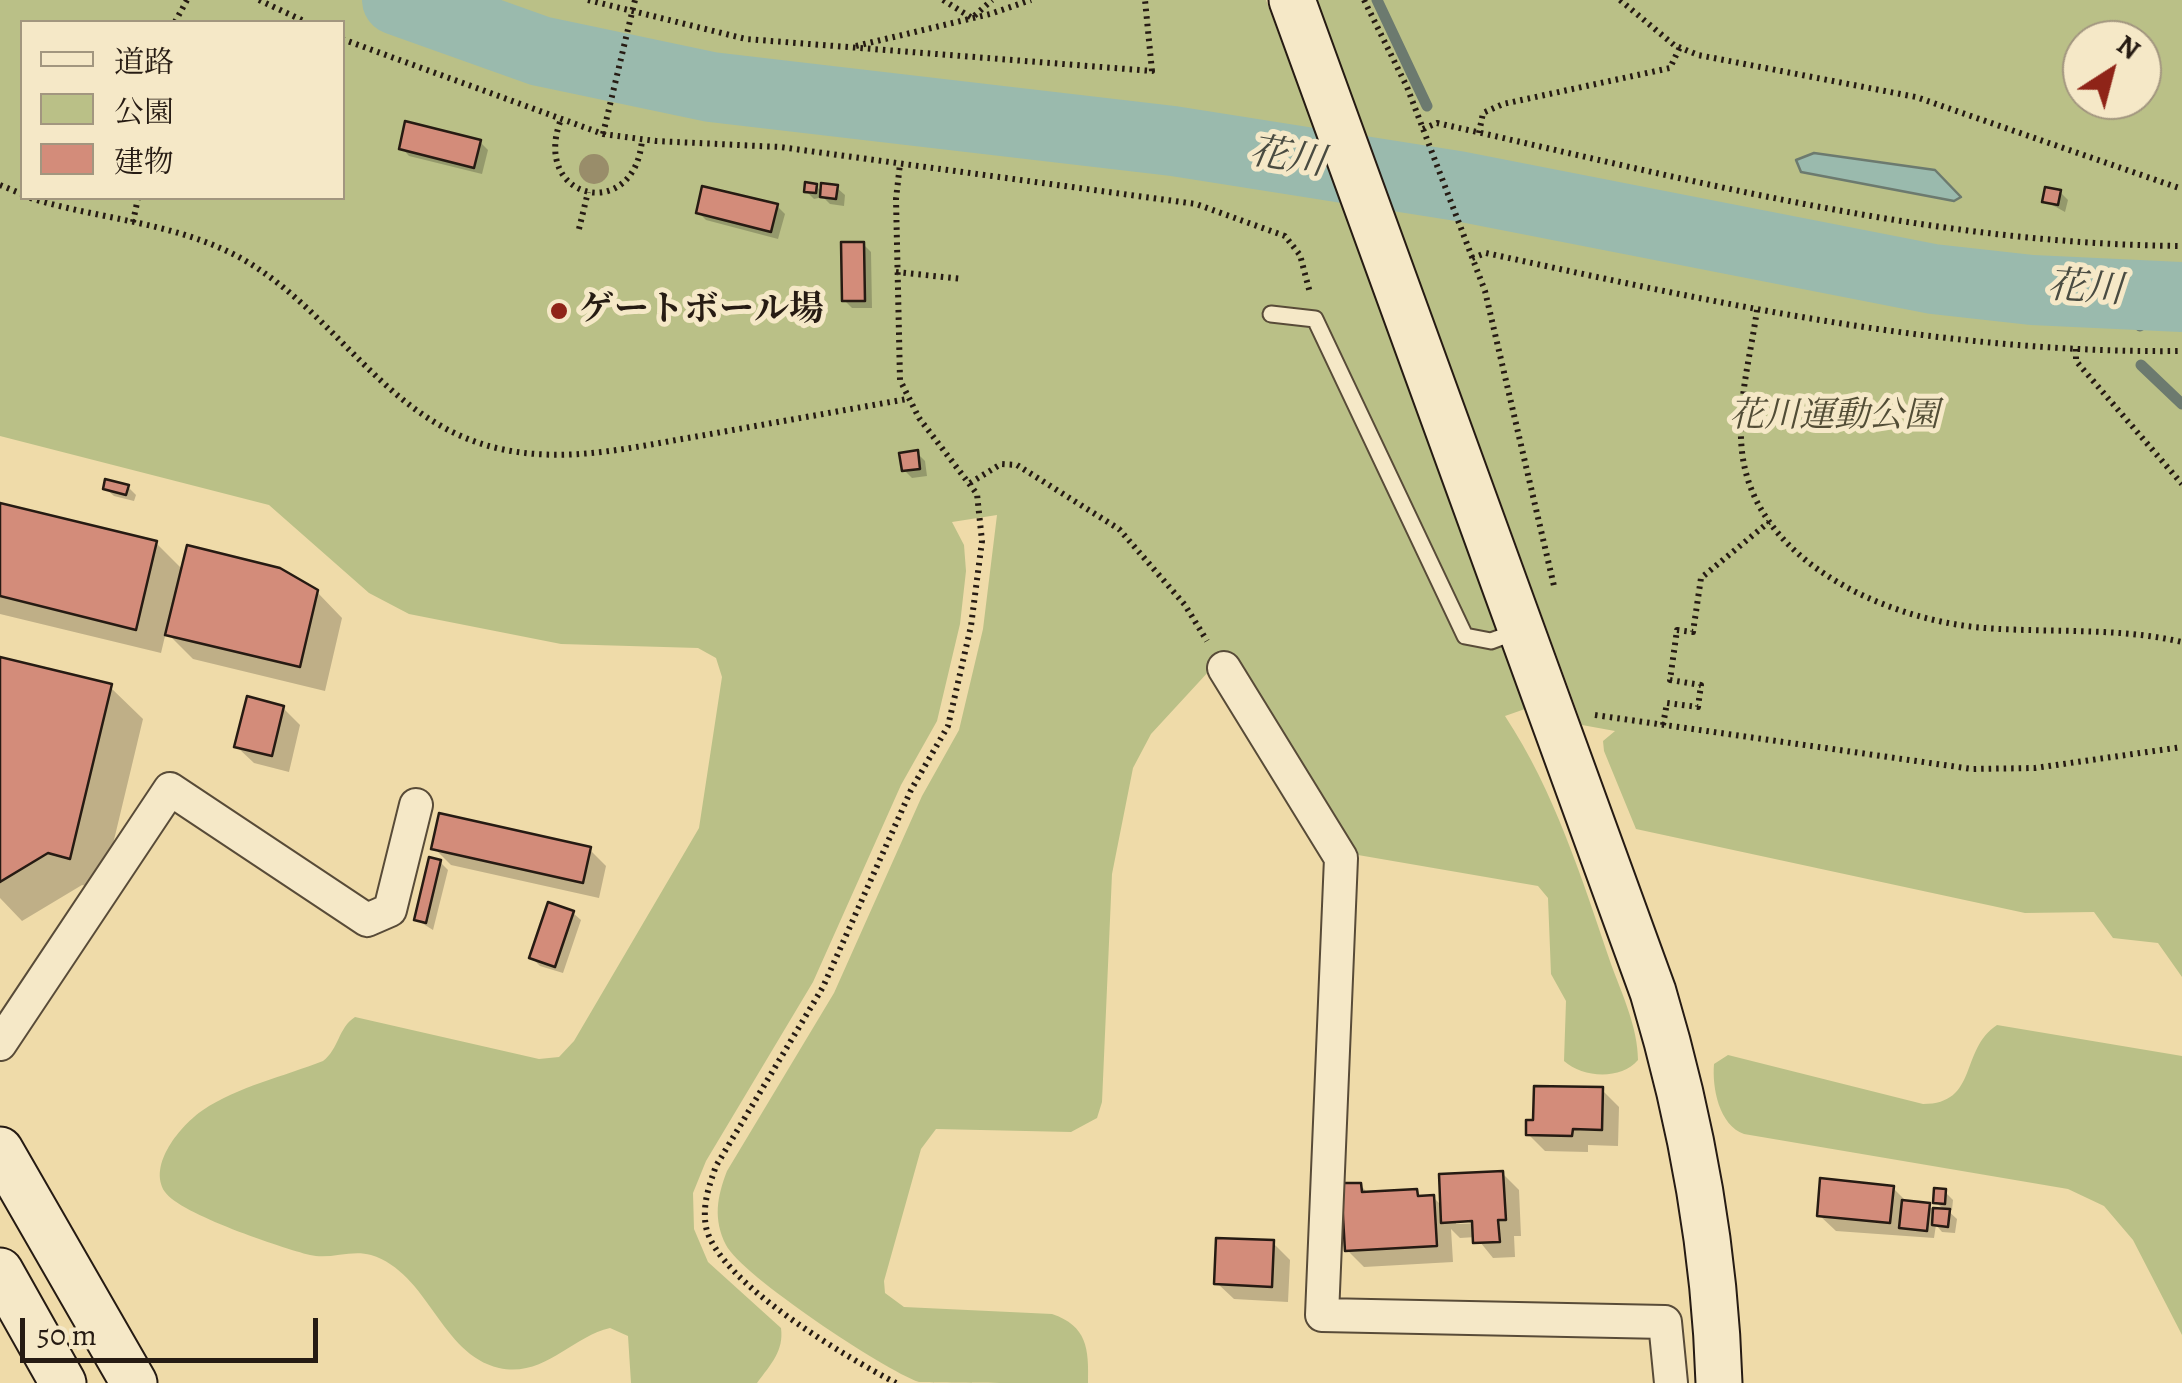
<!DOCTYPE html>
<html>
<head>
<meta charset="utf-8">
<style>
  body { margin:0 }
  #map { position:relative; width:2182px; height:1383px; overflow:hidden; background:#efdba9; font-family:Alegreya,"Noto Serif JP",serif }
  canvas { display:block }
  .legend { position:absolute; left:20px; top:20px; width:325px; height:180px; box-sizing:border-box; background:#f5e8c7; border:2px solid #a2967f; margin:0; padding:12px 18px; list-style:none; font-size:30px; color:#261b13 }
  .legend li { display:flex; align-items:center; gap:20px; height:50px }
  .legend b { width:50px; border:2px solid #a2967f }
  .north { position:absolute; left:2062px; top:20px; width:100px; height:100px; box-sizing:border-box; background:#f5e8c7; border:2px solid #a2967f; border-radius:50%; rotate:36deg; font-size:28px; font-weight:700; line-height:40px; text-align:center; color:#261b13 }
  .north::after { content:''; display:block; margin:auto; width:35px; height:45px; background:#8f2418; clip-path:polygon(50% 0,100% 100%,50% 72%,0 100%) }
  .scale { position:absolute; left:20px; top:1318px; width:298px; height:45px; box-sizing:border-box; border:5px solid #261b13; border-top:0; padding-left:12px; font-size:30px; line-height:35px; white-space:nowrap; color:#261b13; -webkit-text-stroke:8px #f5e8c7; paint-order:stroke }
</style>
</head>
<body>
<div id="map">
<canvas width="2182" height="1383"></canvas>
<ul class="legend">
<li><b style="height:12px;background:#f5e8c7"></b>道路</li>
<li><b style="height:28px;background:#bac087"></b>公園</li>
<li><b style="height:28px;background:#d38c7a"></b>建物</li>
</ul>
<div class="north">N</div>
<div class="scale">50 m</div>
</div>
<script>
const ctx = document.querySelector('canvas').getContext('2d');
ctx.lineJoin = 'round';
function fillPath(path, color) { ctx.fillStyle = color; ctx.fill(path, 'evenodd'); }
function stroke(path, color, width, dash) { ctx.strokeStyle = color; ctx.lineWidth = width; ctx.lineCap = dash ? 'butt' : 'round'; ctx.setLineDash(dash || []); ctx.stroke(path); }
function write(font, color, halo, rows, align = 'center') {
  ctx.font = font + ' Alegreya,"Noto Serif JP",serif'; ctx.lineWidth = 10; ctx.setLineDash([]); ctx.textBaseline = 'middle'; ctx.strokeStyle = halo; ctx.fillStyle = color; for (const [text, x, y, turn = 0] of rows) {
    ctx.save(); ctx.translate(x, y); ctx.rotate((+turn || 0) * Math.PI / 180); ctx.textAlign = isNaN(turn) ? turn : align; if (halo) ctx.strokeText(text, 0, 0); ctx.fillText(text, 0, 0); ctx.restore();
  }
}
fillPath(new Path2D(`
  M0,0H1266L1322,152L1375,161L1317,0H2182V977L2158,943L2113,938L2094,912L2025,913L1636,829L1604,751L1603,741L1615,731L1582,725L1385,187L1332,178L1525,709L1505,716C1555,792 1582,879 1611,964C1622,994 1638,1028 1638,1060C1621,1080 1583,1078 1564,1061L1566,1001L1551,974L1548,898L1538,886L1358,855L1210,670L1151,734L1133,768L1112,874L1102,1102L1097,1118L1071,1132L936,1129L921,1149L884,1281L885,1293L904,1307L1052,1314C1087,1326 1089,1348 1088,1383C1053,1383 945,1383 919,1382C884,1370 741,1275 726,1245C713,1219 717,1197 727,1171L834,993L922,796L959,730L983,629L997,515L952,522L964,545L966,571L960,624L937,721L901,785L813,982L706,1161L693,1193L694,1229L708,1262L781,1328C784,1351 771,1364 757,1383H631L628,1336L610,1328C571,1337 544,1378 499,1368C440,1354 429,1273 371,1255C351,1249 330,1260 310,1255C282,1248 180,1214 165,1192C147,1165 181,1125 203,1110C237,1087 285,1076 323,1061C339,1049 338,1028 355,1017L539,1059L559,1057L574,1041L699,828L722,677L716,658L698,648L561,644L409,614L369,593L269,505L0,436ZM22,22H342V198H22ZM2082,40H2142V100H2082Z
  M1997,1025L2182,1056V1335L2133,1240L2104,1206L2068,1189L1744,1134C1719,1125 1712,1088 1714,1064L1728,1055L1923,1104C1979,1104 1959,1050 1997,1025Z`), '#bac087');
const water = new Path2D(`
  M1814,153L1935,170L1961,197L1954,201L1801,172L1796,160Z`);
fillPath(water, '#9abaad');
stroke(water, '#6c7a6f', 2.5);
fillPath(new Path2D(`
  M480,142L488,150L482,174L409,156L402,148Z
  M816,186L823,193L837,188L845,195L844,206L830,204L823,197L814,199L806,191Z
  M2060,192L2068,200L2065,212L2045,201Z
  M777,206L785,214L778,239L706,220L698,212Z
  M863,244L871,252L872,308H852L844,300Z
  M917,453L925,461L927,476L912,478L904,470Z
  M128,487L136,495L134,501L114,496L106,489Z
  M0,506L156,543L183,570L317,592L342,618L325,691L193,659L166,632L161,653L0,614Z
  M0,660L110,687L143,719L102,890L82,885L22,921L0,898Z
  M283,708L300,725L289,772L254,763L237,747Z
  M434,848L589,849L606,866L599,898L451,865Z
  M440,862L448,870L433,930L417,920Z
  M573,913L581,920L563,973L540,966L532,958Z
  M1602,1090L1619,1107L1618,1146L1588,1145V1152L1545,1151L1528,1134Z
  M1502,1173L1519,1190L1521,1236H1514L1515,1257L1493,1258L1476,1237L1460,1238L1451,1229L1453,1262L1364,1267L1347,1250L1360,1185L1369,1194L1416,1192L1422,1198L1433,1197L1443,1207ZM1485,1218V1223L1456,1224V1219Z
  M1893,1188L1908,1203L1945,1211L1936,1202L1945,1192L1953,1200L1952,1210L1946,1209L1957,1219L1955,1233L1942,1232L1936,1225L1934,1238L1836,1231L1819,1215Z
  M1273,1243L1290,1260L1288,1302L1234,1299L1217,1283Z`), '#0003');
stroke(new Path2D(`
  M1377,0L1427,106
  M1447,158L1458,186
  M2140,326L2141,296
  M2141,365L2182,404`), '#6c7a6f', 11);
stroke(new Path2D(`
  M397,0L540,51L711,87L1173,141L1458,186L1933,279L2032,290L2182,297`), '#9abaad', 70);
const building = new Path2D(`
  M405,121L481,140L474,168L399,149Z
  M805,182L817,184L816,193L804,192Z
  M821,183L838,185L836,199L820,197Z
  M702,186L778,204L771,232L696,213Z
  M2045,187L2061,190L2058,205L2042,202Z
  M841,242H864L865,301H842Z
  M918,450L920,469L902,471L899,453Z
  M105,479L129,485L126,495L103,489Z
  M0,503L157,541L136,630L0,596Z
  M187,545L280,568L318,590L300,667L165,635Z
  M0,657L112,684L70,859L48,853L0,882Z
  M247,696L284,706L272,756L234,747Z
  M439,813L591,847L583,883L431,849Z
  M429,857L441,860L426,923L414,920Z
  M548,902L574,911L555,967L529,958Z
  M1534,1086L1603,1087L1602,1130L1573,1129L1572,1136L1526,1135V1120H1533Z
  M1503,1171L1506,1220H1498L1500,1242L1473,1243L1472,1221L1441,1223L1439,1174Z
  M1820,1178L1894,1186L1890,1223L1817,1216Z
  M1341,1183H1361L1362,1192L1417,1189L1418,1196L1434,1195L1437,1246L1345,1251Z
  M1934,1188L1946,1189L1945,1204L1933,1203Z
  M1902,1200L1930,1203L1927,1231L1899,1228Z
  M1933,1208L1950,1209L1948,1227L1932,1225Z
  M1216,1238L1274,1240L1272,1287L1214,1284Z`);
fillPath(building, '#d38c7a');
stroke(building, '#261b13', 2.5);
const lane = new Path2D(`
  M1271,314L1315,319L1465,636L1491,641L1518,631`);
const street = new Path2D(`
  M1224,668L1341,858L1322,1315L1665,1322L1671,1383
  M0,1044L170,789L367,920L390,910L416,805`);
const secondary = new Path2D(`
  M1292,0L1653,992C1691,1119 1715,1249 1719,1383
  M0,1150L134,1383
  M0,1271L63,1383`);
stroke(lane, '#584b38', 19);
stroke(street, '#584b38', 36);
stroke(secondary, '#261b13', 49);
stroke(new Path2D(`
  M259,0L306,22
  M588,0L746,39L1152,71L1145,0
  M943,0L972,18L992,0
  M1364,0L1407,87L1485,291L1554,586
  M1620,0L1674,45L1698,55L1916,97L2182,189
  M175,22L187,0
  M342,39L603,134L656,141L780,147L1196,204L1285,236L1300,255L1310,293
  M856,46L990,14L1031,0
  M560,122C532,201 635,223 642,140
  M1423,129L1437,123C1683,178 1928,244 2182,246
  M1479,133L1483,113L1503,104L1670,68L1680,47
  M603,134L635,0
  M0,185L22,194
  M30,198C98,219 171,222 235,255C336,308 384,424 501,449C569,464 638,446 705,435C772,423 840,411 907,399
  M133,222L138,198
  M579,229L588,192
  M1472,258L1486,253C1716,303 1945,354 2182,351
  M896,272L963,279
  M1757,310C1750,360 1733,418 1745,469C1768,568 1893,621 1985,628C2051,633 2117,627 2182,642
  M2076,349V361L2182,484
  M970,483L1001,464L1017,465L1119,529L1185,605L1207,641
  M1595,715L1972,769L2035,768L2182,747
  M1663,725L1667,703L1698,707L1701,685L1670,680L1677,630L1693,632L1701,578L1769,522
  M896,1383C846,1357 718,1282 706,1227C702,1205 709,1186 716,1166L823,987L911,790L948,726L971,626L982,541L977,494L919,418L900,380L896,199L900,164`), '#261b13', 6, [2.5, 5]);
stroke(lane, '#f5e8c7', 15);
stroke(street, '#f5e8c7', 32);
stroke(secondary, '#f5e8c7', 45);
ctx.fillStyle = '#998d6a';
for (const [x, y] of [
  [594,169]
]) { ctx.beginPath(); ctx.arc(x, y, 15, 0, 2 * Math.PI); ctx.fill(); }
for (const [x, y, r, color] of [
  [559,311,10,"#8f2418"]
]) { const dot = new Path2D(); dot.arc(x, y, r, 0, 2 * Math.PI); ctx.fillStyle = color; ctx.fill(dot); stroke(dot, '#f5e8c7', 4); }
write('bold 35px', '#261b13', '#f5e8c7', [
  ["ゲートボール場",579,311]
], 'left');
write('italic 35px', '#524d36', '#f5e8c7', [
  ["花川運動公園",1834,417]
]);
write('italic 38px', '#494b41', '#f5e8c7', [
  ["花川",1287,159,9],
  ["花川",2085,290,4]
]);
</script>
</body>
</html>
